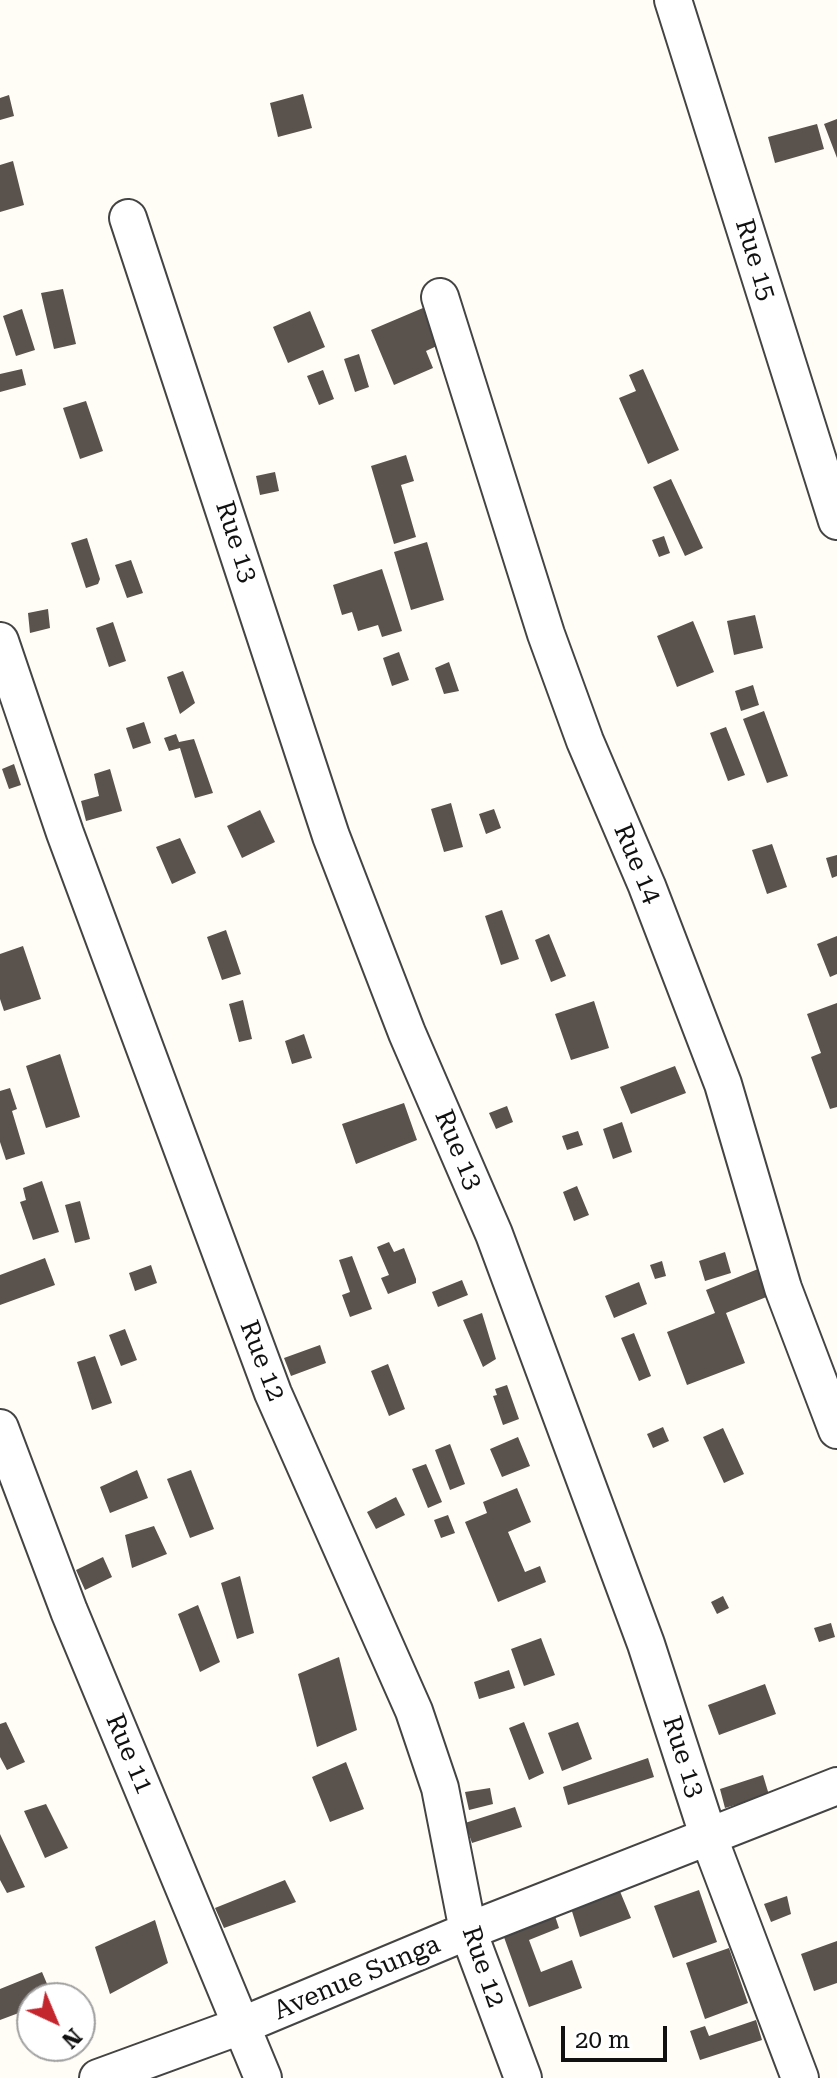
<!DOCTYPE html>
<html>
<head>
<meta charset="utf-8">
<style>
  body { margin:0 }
  #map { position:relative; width:837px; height:2078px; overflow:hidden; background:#fffdf5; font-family:"Roboto Serif",serif }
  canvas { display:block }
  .north { position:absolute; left:16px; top:1982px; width:80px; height:80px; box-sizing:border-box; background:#fff; border:2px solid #a0a0a0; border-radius:50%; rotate:136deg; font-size:22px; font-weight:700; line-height:32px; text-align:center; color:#111 }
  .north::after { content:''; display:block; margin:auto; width:28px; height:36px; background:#c4262e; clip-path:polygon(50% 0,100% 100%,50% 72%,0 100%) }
  .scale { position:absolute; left:561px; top:2026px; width:106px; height:36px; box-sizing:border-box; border:4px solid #111; border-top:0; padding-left:10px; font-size:24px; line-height:28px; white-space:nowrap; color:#111; -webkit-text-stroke:6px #fff; paint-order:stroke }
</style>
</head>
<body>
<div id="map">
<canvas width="837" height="2078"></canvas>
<div class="north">N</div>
<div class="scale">20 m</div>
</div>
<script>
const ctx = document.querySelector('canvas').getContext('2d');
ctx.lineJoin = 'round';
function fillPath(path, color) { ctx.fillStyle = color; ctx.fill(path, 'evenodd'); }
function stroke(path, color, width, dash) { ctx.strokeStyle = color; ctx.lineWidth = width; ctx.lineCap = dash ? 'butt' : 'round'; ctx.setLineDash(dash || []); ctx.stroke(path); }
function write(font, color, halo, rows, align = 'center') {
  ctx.font = font + ' "Roboto Serif",serif'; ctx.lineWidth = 8; ctx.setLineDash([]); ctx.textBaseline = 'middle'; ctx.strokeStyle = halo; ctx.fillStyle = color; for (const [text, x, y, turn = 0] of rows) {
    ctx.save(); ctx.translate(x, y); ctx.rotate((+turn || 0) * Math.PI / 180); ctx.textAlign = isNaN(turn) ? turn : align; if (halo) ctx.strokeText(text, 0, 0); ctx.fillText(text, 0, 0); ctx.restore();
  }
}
fillPath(new Path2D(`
  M303,94L312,128L278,137L270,103Z
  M9,95L14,116L0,120V98Z
  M837,119V158L824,124Z
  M817,124L824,149L775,163L768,137Z
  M13,161L24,205L0,212V165Z
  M63,289L76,344L54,349L41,293Z
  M423,308L439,345L426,351L433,368L394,385L371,330Z
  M22,309L35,350L16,356L3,316Z
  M310,311L325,347L288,363L273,327Z
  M359,354L369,387L355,392L344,359Z
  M22,369L26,385L0,392V374Z
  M643,369L679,450L648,464L619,398L636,391L629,375Z
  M323,370L334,399L319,405L307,376Z
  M86,401L103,451L80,459L63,408Z
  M406,455L414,481L401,485L416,537L394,544L371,466Z
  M275,472L279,491L260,495L256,476Z
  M671,479L703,548L685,556L653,487Z
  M664,536L670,553L659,557L652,540Z
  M87,538L100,579L98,584L86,588L71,543Z
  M427,542L444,600L411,610L394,552Z
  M131,560L143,593L127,598L115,565Z
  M382,569L402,631L382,637L378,625L358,631L352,612L342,615L333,585Z
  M48,609L50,628L30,633L28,613Z
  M755,615L763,648L734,655L727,621Z
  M693,621L714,672L677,687L657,636Z
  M113,622L126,661L109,667L96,628Z
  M399,652L409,680L392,686L383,658Z
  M449,662L459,691L444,694L435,668Z
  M183,671L195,703L180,714L167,677Z
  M753,685L759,705L741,711L735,691Z
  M764,711L788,776L767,783L743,719Z
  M144,722L151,743L133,749L126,728Z
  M726,727L745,775L728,781L710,733Z
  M176,734L179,742L194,739L213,793L195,798L180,748L169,751L164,738Z
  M14,764L21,785L9,789L2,769Z
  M110,769L122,811L86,821L81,801L99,796L94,774Z
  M451,803L463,847L444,852L431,809Z
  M494,809L501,828L486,834L479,814Z
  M260,810L275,842L242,858L227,826Z
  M180,838L196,873L172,884L156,847Z
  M772,844L787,887L767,894L752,850Z
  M837,855V876L832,878L826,858Z
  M502,910L519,959L501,965L485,916Z
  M226,930L241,974L222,980L207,937Z
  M549,934L566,976L551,982L535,940Z
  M837,936V974L830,977L817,944Z
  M23,946L41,999L4,1011L0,999V954Z
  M243,1000L252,1039L239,1042L229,1004Z
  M594,1001L609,1048L571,1060L555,1014Z
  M837,1003V1107L830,1109L811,1057L821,1053L807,1014Z
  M304,1034L312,1058L292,1064L285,1041Z
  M60,1054L80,1117L46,1128L26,1066Z
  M675,1066L686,1093L631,1114L620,1087Z
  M10,1088L17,1109L12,1111L25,1154L6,1160L0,1142V1091Z
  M404,1103L417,1140L356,1164L342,1124Z
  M507,1106L513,1122L496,1129L489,1113Z
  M622,1122L632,1152L613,1159L603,1129Z
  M578,1131L583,1145L567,1150L562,1136Z
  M42,1181L59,1232L33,1240L20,1202L26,1200L23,1188Z
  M577,1186L589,1215L574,1221L563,1192Z
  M80,1201L90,1239L75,1243L65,1205Z
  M389,1242L394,1252L404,1248L416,1279V1283L388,1294L381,1278L389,1275L377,1247Z
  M725,1252L731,1273L705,1281L699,1261Z
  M352,1256L372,1309L350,1317L342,1295L350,1292L339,1260Z
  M45,1258L55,1285L0,1305V1275Z
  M662,1261L666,1276L655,1279L650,1265Z
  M151,1265L157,1283L135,1291L129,1273Z
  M763,1267L774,1294L726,1313L745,1363L687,1385L667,1332L715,1313L706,1290Z
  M462,1280L468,1295L438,1307L432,1292Z
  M639,1282L647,1304L614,1318L605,1296Z
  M482,1313L496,1359L483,1367L463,1320Z
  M125,1329L137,1360L121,1366L109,1335Z
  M634,1333L651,1376L639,1381L621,1338Z
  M320,1345L326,1363L291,1376L284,1358Z
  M95,1356L112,1403L92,1410L77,1362Z
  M388,1364L405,1409L389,1416L371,1371Z
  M507,1385L519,1419L503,1425L493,1396L497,1395L495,1389Z
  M663,1427L669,1441L653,1448L647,1434Z
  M723,1428L744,1474L724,1483L703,1437Z
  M518,1437L530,1466L502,1477L490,1449Z
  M450,1444L465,1484L450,1490L435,1450Z
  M426,1464L442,1502L428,1508L412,1469Z
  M137,1470L148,1498L110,1513L100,1487Z
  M191,1470L214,1529L190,1538L167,1479Z
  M517,1488L531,1522L508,1532L525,1572L540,1566L546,1582L498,1602L465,1522L487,1513L483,1502Z
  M396,1497L405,1515L376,1529L367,1512Z
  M448,1515L455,1533L441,1538L434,1520Z
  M154,1526L167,1554L132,1568L125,1535Z
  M103,1557L112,1577L85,1590L76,1570Z
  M240,1576L254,1633L237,1639L221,1583Z
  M723,1596L729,1608L717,1614L711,1602Z
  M198,1605L220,1662L200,1672L178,1614Z
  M831,1623L835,1637L819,1642L814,1628Z
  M541,1638L555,1675L524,1686L511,1649Z
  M339,1657L357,1730L317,1747L298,1674Z
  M509,1670L515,1688L479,1699L474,1682Z
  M765,1684L776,1714L719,1735L708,1705Z
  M6,1722L25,1762L7,1770L0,1757V1724Z
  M524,1722L544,1773L529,1780L509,1728Z
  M578,1722L592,1759L562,1771L548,1733Z
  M648,1758L654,1777L568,1805L563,1787Z
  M346,1762L364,1809L330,1822L312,1777Z
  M763,1775L769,1795L725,1808L720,1789Z
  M490,1788L493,1804L469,1810L465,1792Z
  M46,1804L68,1848L45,1858L24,1811Z
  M515,1807L522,1827L472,1843L465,1823Z
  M0,1834L25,1887L7,1893L0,1880Z
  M285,1880L296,1902L224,1928L215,1908Z
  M619,1889L631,1918L580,1937L570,1905Z
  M699,1890L717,1942L673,1958L654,1906Z
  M787,1896L791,1914L771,1922L764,1904Z
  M554,1913L559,1928L529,1940L541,1972L572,1960L582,1988L529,2007L500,1926Z
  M155,1920L168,1963L110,1994L95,1947Z
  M837,1941V1983L814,1991L801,1954Z
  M729,1948L748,2003L705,2019L686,1963Z
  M42,1972L53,1998H32V2008L0,2020V1989Z
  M80,2005L94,2033L80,2040Z
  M756,2020L762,2040L700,2060L690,2031L705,2026L709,2036Z`), '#5a524d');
const minor = new Path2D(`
  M673,0L837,521
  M128,218L331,836L407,1033L494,1234L646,1644L709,1838L800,2078
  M440,297L546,634L585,741L647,886L723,1084L783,1288L837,1430
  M0,641L65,833L273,1393L414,1711L440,1788L468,1931L523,2078
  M0,1428L69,1611L263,2078
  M98,2078L243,2025L468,1931L837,1786`);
stroke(minor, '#444', 40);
stroke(minor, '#fff', 36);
write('26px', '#111', '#fff', [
  ["Rue 15",755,260,73],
  ["Rue 13",236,542,72],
  ["Rue 14",637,864,67],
  ["Rue 13",458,1150,67],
  ["Rue 12",262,1361,69],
  ["Rue 11",129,1754,67],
  ["Rue 13",683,1757,72],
  ["Rue 12",483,1967,71],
  ["Avenue Sunga",357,1978,-23]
]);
</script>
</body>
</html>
